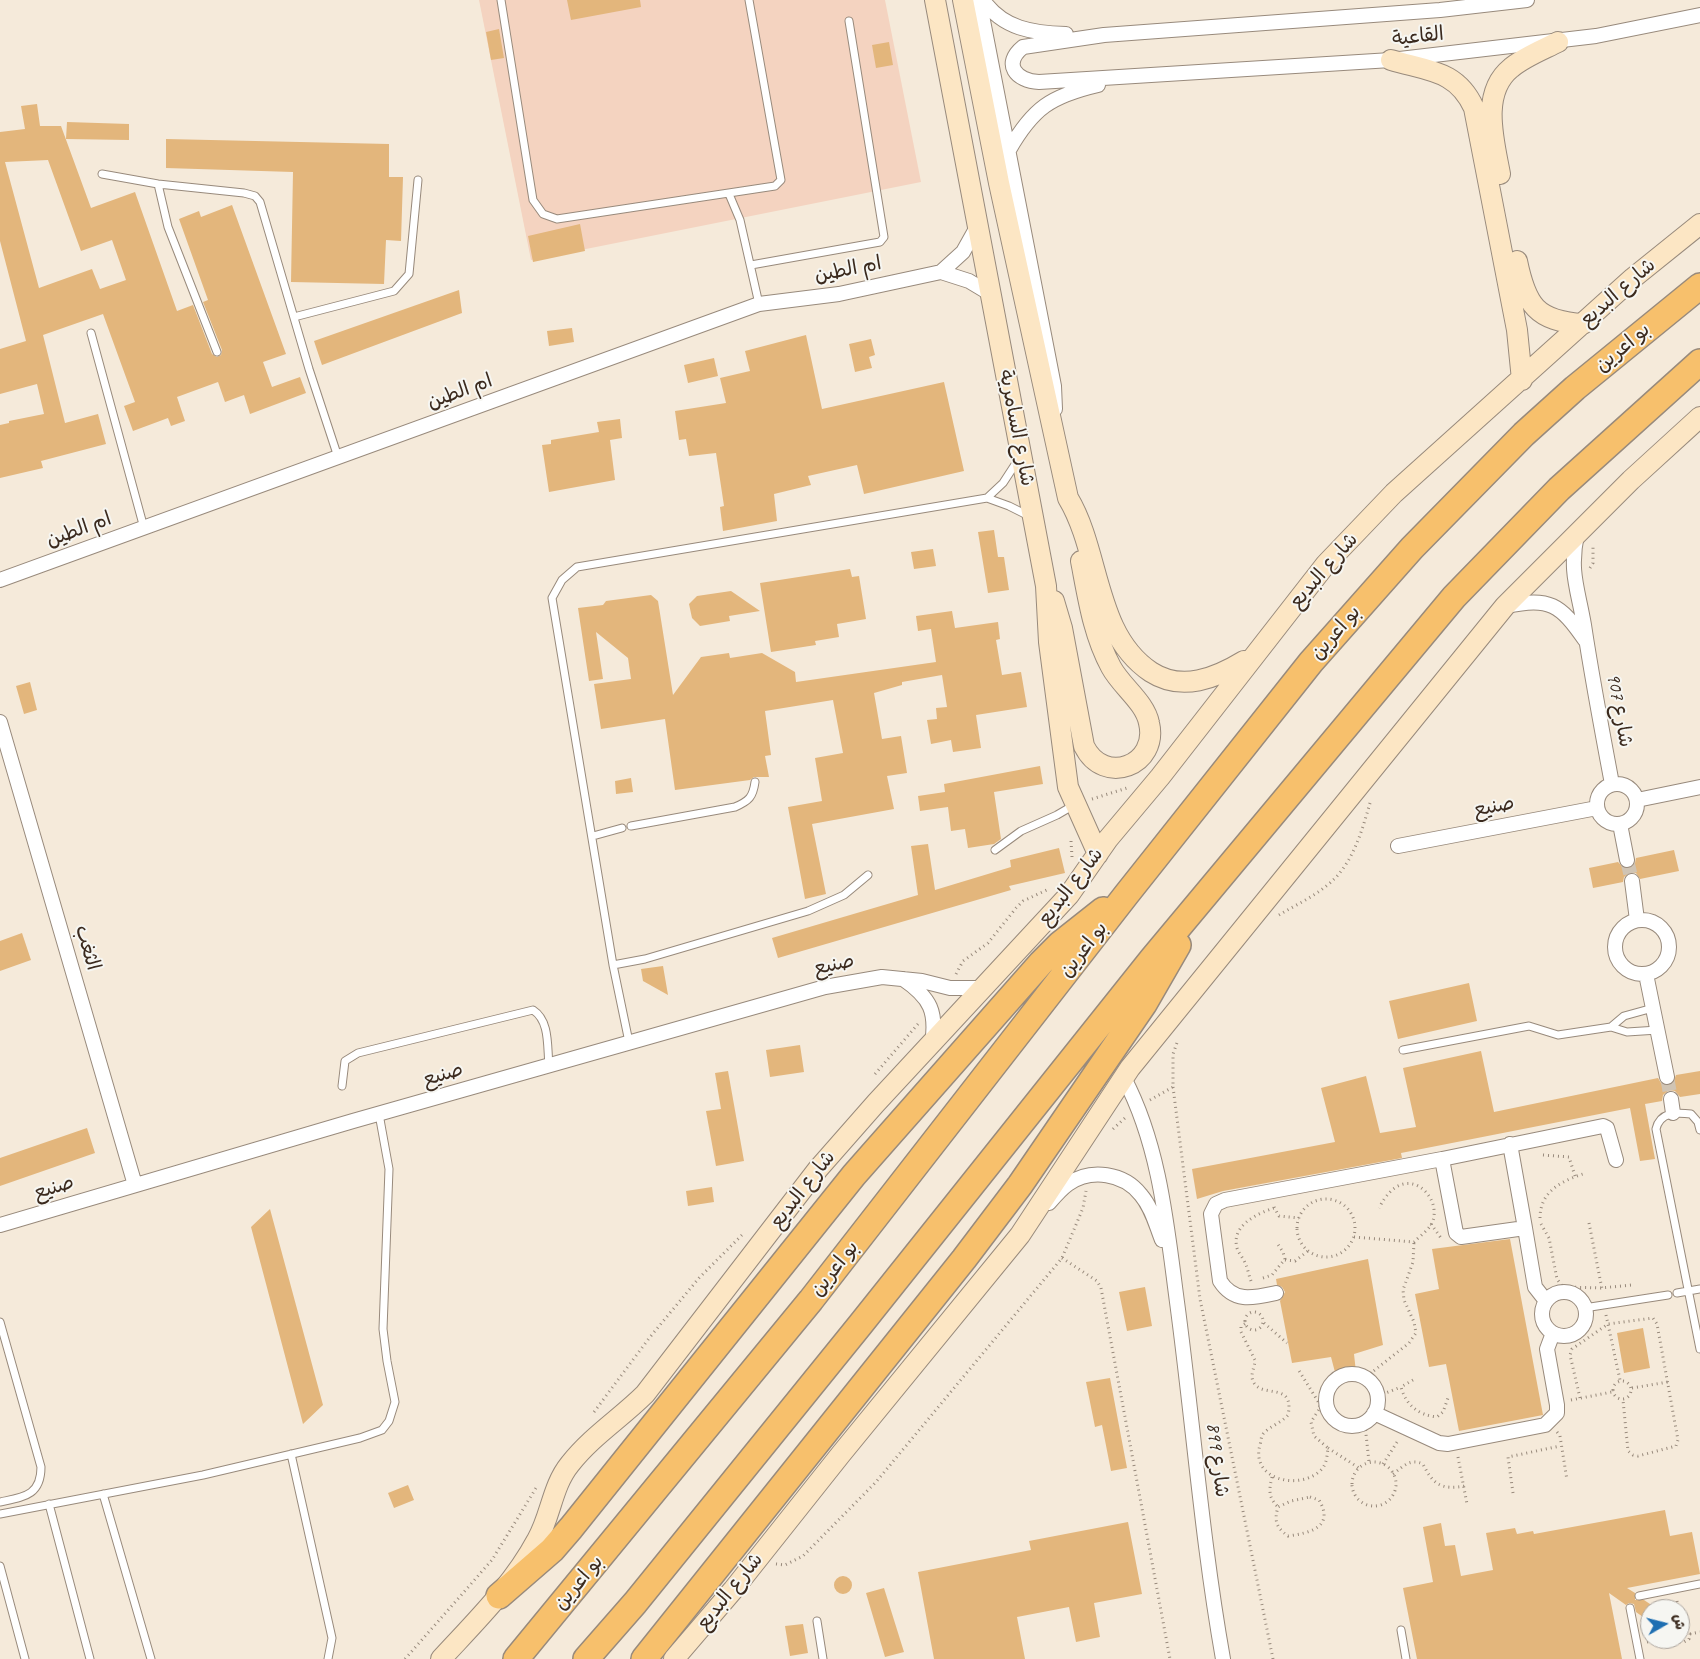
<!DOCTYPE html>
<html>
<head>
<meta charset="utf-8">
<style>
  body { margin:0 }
  #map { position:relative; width:1700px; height:1659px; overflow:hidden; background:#f5eada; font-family:Caveat,"Playpen Sans Arabic",sans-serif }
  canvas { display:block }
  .north { position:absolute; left:1640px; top:1599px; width:50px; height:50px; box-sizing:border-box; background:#f6f6f2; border:1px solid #aba49d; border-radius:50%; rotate:82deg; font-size:14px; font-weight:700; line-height:20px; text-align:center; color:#3b2a1e }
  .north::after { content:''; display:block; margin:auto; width:18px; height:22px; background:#1f6fb2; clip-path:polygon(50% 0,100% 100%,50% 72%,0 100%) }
</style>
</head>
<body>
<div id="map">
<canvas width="1700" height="1659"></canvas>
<div class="north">ش</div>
</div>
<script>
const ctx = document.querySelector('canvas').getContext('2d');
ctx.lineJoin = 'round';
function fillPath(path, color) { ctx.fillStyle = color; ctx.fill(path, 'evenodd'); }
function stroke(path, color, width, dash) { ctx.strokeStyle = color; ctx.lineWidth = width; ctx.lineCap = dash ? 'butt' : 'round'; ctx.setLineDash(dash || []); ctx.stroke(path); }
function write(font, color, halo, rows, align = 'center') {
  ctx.font = font + ' Caveat,"Playpen Sans Arabic",sans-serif'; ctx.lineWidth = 4; ctx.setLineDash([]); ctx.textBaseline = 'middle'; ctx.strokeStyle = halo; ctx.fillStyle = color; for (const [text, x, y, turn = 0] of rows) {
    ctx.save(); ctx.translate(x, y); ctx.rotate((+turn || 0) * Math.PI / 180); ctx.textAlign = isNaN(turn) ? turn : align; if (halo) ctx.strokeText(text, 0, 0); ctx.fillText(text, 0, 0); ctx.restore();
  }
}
fillPath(new Path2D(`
  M479,0H885L921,182L531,260Z`), '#f4d3c0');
fillPath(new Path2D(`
  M567,0H640L641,7L571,20Z
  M499,29L504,58L491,60L486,32Z
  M889,42L893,65L876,68L872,45Z
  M37,104L40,126H61L91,208L135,192L177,311L193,305L212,354L217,357L221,355L222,350L203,302L208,300L179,219L199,211L201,217L232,205L286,354L263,362L272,387L300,377L306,393L250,414L244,395L225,402L218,382L177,397L185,421L171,426L168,418L133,431L124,406L135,402L103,314L43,335L65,423L98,414L106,444L41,461L43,468L0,478V425L9,423V421L44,414L37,384L0,394V349L26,341L0,241V132L25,129L21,106ZM48,160L81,251L112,240L126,280L100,289L92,269L39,288L5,162Z
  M67,122L129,124V140L66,139Z
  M166,139L389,144V177H403L401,241L386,240L384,284L291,282L293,172L166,168Z
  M580,224L585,251L533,262L528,236Z
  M459,290L462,313L322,365L314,341Z
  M572,328L574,342L549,346L547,331Z
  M806,335L822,409L944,382L964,471L864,494L857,465L808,476L811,485L774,494L777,521L723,531L720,507L724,506L716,453L689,456L686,439L679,440L675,411L726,403L720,378L750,371L745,351Z
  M871,339L875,355L869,357L872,368L855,372L849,344Z
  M714,358L718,376L688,383L684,365Z
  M620,419L622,438L610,440L615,480L549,492L542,445L551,444V440L599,432L597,422Z
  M994,530L998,557H1004L1009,590L988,593L978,532Z
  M933,549L936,566L914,569L911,552Z
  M850,569L852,577L859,576L866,619L837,624L839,637L815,641L816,645L771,652L760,583Z
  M731,591L760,611L729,616L730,621L700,626L692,618L689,604L697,596Z
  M651,595L658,601L673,695L701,657L729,653L730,658L762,653L795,672L796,682L936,662L931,629L918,631L916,616L952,611L955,628L998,622L1000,639L996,640L1002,675L1021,672L1027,707L976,715L981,748L953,752L951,740L931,744L927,720L937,719L936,708L947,707L942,675L902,682V685L874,693L882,739L901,736L907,773L887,776L894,809L812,824L826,894L805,899L788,807L822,801L815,758L843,753L833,700L765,711L771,755L765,756L769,777H754L750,780L675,790L665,719L601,729L594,684L631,679L628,658L596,632L603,679L589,681L578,608L603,605L606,601Z
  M30,682L37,710L24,714L16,686Z
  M1040,766L1043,784L994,792L1001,839L994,844L968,848L965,829L951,831L948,807L920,811L918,796L945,792L944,784Z
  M631,778L633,792L616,794L615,781Z
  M928,844L935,890L1011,867L1010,860L1059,848L1065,873L1009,886L1011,890L778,958L772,938L918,895L911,846Z
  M1674,850L1679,871L1640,879L1636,873L1630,872L1624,877L1623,882L1593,888L1589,868L1618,862L1624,868H1629L1635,863L1636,858Z
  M22,933L31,960L0,971V941Z
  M663,966L668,995L643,981L641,969Z
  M1469,983L1477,1021L1398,1039L1389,1001Z
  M800,1045L804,1072L770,1077L766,1050Z
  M1481,1051L1494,1112L1658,1078L1661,1083L1668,1086L1673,1083L1676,1075L1700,1071V1094L1680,1097L1675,1091L1669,1090L1663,1095L1662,1101L1645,1104L1655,1159L1640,1161L1630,1108L1401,1153L1402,1158L1223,1191L1197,1199L1192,1169L1335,1142L1321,1088L1366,1076L1380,1133L1416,1127L1403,1068Z
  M728,1071L744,1161L716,1166L706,1111L721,1109L715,1073Z
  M87,1128L95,1153L0,1186V1158Z
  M712,1187L714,1202L688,1206L686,1191Z
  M270,1209L323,1405L303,1424L251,1227Z
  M1510,1239L1543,1415L1459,1431L1446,1364L1429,1367L1415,1294L1439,1289L1432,1249Z
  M1368,1259L1383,1345L1354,1354L1356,1372L1336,1376L1331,1357L1292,1363L1280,1301L1285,1292L1282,1287L1277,1285L1276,1279Z
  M1145,1287L1152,1326L1127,1331L1119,1292Z
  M1643,1328L1650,1368L1624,1373L1617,1333Z
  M1110,1378L1127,1468L1111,1471L1102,1425L1095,1427L1086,1382Z
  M408,1485L414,1500L394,1508L388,1493Z
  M1665,1510L1670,1536L1692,1532L1700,1574L1627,1588L1635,1593V1600H1644L1650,1604V1622L1636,1612L1634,1604L1629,1603L1626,1605L1609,1593L1622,1659H1417L1403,1588L1433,1582L1423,1527L1441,1523L1445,1546L1455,1545L1461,1576L1493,1570L1486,1533L1515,1528L1517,1534L1533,1531L1534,1534Z
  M1128,1522L1142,1594L1094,1603L1100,1637L1076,1642L1069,1607L1017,1617L1025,1659H934L918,1572L1031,1550L1029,1541Z
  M834 1585a9 9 0 1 1 18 0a9 9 0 1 1-18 0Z
  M884,1588L904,1652L885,1657L866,1593Z
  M803,1624L808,1653L790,1656L785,1626Z`), '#e3b67c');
stroke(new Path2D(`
  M1627,860L1632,881
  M1667,1077L1671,1099`), '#d0c4b4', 14, [14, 7]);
const lane = new Path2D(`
  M501,0L533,200L543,214L557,219L775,186L781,180L749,0
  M102,174L158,184L244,193L255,196L260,202L309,369L338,457
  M158,184L168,227L217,352
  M729,194L740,220L759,304
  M751,265L880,242L884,237L849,21
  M294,317L394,291L409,274L418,180
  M91,333L144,528
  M987,498L1003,483L1018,460
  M631,826L735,807C749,801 753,797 755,782
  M593,836L622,828
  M995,850L1021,831L1057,815L1074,805
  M613,965L645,959L808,911L844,895L868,875
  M1611,1027L1624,1016L1653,1008
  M629,1042L613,965L552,598L562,580L577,567L987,498L1009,506L1029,516
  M1403,1050L1529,1026L1558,1035L1611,1027L1627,1032L1658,1030
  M342,1086L345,1061L358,1053L533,1010C550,1021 547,1046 549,1065
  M1700,1130L1698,1122L1691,1114C1676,1112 1660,1112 1656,1129L1700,1349
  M1677,1293L1700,1289
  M1584,1308L1668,1295
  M0,1322L41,1467C41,1496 23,1497 0,1502
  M291,1454L332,1638L328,1659
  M103,1494L151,1659
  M49,1504L90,1659
  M0,1514L203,1475L360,1438L382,1430L389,1421L395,1402L387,1361L383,1329L389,1169L379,1114
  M0,1566L25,1659
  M1639,1596L1700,1584
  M1630,1608L1640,1659
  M817,1621L823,1659
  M1401,1630L1406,1659`);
const street = new Path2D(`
  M979,0C1005,129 1028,258 1054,386L1055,409
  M983,0C1003,29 1033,33 1066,34
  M1527,0L1440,10L1104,35L1023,47C1002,64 1016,81 1039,82L1391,60L1596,36L1700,15
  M1009,150C1033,108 1051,96 1098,85
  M941,272L969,281L989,293
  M1577,534C1569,572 1578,589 1584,625C1592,678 1602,731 1612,784
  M0,580L759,304L839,294L941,272L963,252L977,227
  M1506,606C1550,597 1560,604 1585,640
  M0,722L135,1185
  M1597 804a20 20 0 1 1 40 0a20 20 0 1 1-40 0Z
  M1637,800L1700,787
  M1620,824L1627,860
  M1398,846L1597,808
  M1632,881L1637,920
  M1615 947a27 27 0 1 1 54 0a27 27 0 1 1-54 0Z
  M1646,974L1667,1077
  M903,979C931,998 937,1012 932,1045
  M1124,1078C1160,1146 1167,1227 1177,1302C1193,1421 1202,1541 1223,1659
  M1671,1099L1673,1113
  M1510,1144L1525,1228
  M1442,1159L1603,1126L1607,1128L1616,1160
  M1049,1203C1055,1196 1061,1189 1068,1184C1091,1168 1124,1173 1141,1195C1152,1208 1156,1225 1162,1240
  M0,1225L353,1121L825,987L882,977L922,981L950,988H983
  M1542 1314a22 22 0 1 1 44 0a22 22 0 1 1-44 0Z
  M1276,1293C1253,1298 1234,1303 1220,1281L1211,1214L1216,1204L1225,1200L1442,1159L1456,1233L1461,1237L1525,1228L1535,1287L1546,1301
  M1326 1400a26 26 0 1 1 52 0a26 26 0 1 1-52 0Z
  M1374,1413L1439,1443L1448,1444L1545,1425L1557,1413V1405L1547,1349L1553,1333`);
const secondary = new Path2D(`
  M935,0L1046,586L1049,642L1068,787L1098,854
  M963,0L999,183L1068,498C1101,553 1094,634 1151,672C1182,692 1216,678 1244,661
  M1391,60C1428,71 1457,70 1474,108L1517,330L1522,380
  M1500,174C1494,141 1480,93 1511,68C1524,57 1542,50 1558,42
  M1517,261C1526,305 1536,321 1583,324
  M1054,601L1062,628L1084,746C1104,787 1159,765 1149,723C1145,702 1121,686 1111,667C1093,634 1088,597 1081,561
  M441,1659C475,1622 513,1585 537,1540C551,1516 552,1486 570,1464C592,1436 621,1418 645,1394L818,1169L876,1103L1069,895L1108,839L1160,777L1326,564L1394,493L1633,278L1700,224
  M674,1659L733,1590L841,1454L1020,1235L1130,1068L1505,606L1631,480L1700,417`);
const highway = new Path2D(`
  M499,1596L552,1550L571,1528L854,1175L1041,963L1060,944L1103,910
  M516,1659L811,1300L1126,895L1311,662L1412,548L1524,434L1575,388L1700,286
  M586,1659L635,1603L860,1325L1152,959L1454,597L1559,489L1700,362
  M644,1659L964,1259L1020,1185L1144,1004L1178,945`);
stroke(lane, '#988a7c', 9);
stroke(street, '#988a7c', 16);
stroke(secondary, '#988a7c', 22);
stroke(highway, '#988a7c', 28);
stroke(new Path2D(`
  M1590,568L1593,563V545
  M1092,799L1127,788
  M1071,841L1072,857
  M1279,915C1294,906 1311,898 1325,887C1352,867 1361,834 1370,803
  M956,974L963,961L988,943L1016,908L1023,901L1049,889
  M875,1074L918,1024
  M1173,1087L1200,1299L1273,1659
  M1150,1100L1173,1087V1054L1178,1040
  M1113,1129L1125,1118
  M1543,1155L1569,1157L1575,1176
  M1297 1228a29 29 0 1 1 58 0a29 29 0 1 1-58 0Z
  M1274,1207L1279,1216L1299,1218
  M1540,1218C1540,1190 1564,1180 1586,1173
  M1589,1223L1602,1289
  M1431,1224L1441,1238
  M1541,1224L1549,1238L1557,1279L1563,1287L1601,1288L1632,1285
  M1354,1237L1414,1242C1419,1237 1427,1231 1431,1225C1446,1199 1405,1156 1379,1208
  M1062,1258L1097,1281L1101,1288L1170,1659
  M1285,1260L1295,1261L1308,1251
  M1263,1278L1272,1275L1285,1259L1283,1252L1277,1243
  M1251,1281C1249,1276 1248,1270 1246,1265C1244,1259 1239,1254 1237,1248C1231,1226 1256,1214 1274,1208
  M1245 1321a9 9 0 1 1 18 0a9 9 0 1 1-18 0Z
  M1606,1315L1620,1380
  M1264,1323L1287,1343
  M1245,1324L1241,1327V1332L1255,1360C1255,1368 1249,1375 1254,1383C1263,1398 1295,1382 1288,1415C1281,1423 1270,1426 1263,1434C1261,1437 1261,1441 1260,1445C1250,1480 1300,1491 1321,1470C1327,1464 1327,1455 1328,1448L1314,1436L1311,1422L1320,1408L1319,1403L1298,1369
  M1366,1377L1409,1343L1416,1333L1414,1322L1404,1300L1403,1290L1413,1262L1414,1242
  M1413,1380L1401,1387C1406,1405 1418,1415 1437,1417L1443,1412L1448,1398
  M1613 1390a9 9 0 1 1 18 0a9 9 0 1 1-18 0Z
  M1632,1388L1668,1382
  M1378,1396L1401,1387
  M1580,1398L1570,1355L1572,1349L1608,1324L1653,1318L1657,1324L1678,1440L1676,1446L1638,1456L1633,1455L1628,1451L1623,1400
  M1571,1400L1612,1392
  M594,1412L650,1337L699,1278L742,1235
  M1365,1425L1369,1462
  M1557,1432L1560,1436L1567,1480
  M1328,1448L1359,1468
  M1458,1457L1467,1504
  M1352 1484a22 22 0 1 1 44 0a22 22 0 1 1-44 0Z
  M1383,1464L1399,1439
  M1393,1474C1404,1466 1410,1458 1423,1464C1433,1485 1442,1490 1465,1486
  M1272,1477C1269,1490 1268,1497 1278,1507
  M1513,1493L1508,1457L1560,1446
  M1310,1497L1319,1500C1335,1527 1310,1533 1288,1536C1276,1527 1274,1521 1278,1507L1291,1501Z
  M776,1564L785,1565L803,1556L876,1482L1062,1258L1083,1208L1086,1191
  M1677,1601L1678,1609
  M1690,1634L1700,1632
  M1676,1639L1682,1643L1689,1639L1690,1634L1687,1629L1680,1627
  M1647,1642L1666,1639
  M405,1659L492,1560L536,1488`), '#988a7c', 3, [1, 4]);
stroke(lane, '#fff', 7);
stroke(street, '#fff', 14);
stroke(secondary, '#fce6c4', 20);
stroke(highway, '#f7c06c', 25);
write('20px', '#3b2a1e', '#f6f6f2', [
  ["القاعية",1418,37,-6],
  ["ام الطين",848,270,-11],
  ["شارع البديع",1618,293,-41],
  ["بو اعرين",1623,348,-40],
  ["ام الطين",460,392,-20],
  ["شارع السامرية",1016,428,79],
  ["ام الطين",79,530,-20],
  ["شارع البديع",1324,571,-49],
  ["بو اعرين",1336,633,-49],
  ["شارع 907",1619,710,80],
  ["صنيع",1494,807,-11],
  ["شارع البديع",1071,887,-52],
  ["الثغب",87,948,74],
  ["بو اعرين",1084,950,-52],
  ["صنيع",834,965,-12],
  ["صنيع",443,1075,-16],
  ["صنيع",54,1188,-17],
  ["شارع البديع",803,1190,-52],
  ["بو اعرين",835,1269,-52],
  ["شارع 899",1217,1460,83],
  ["بو اعرين",579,1583,-50],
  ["شارع البديع",730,1592,-51]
]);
</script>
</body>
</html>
